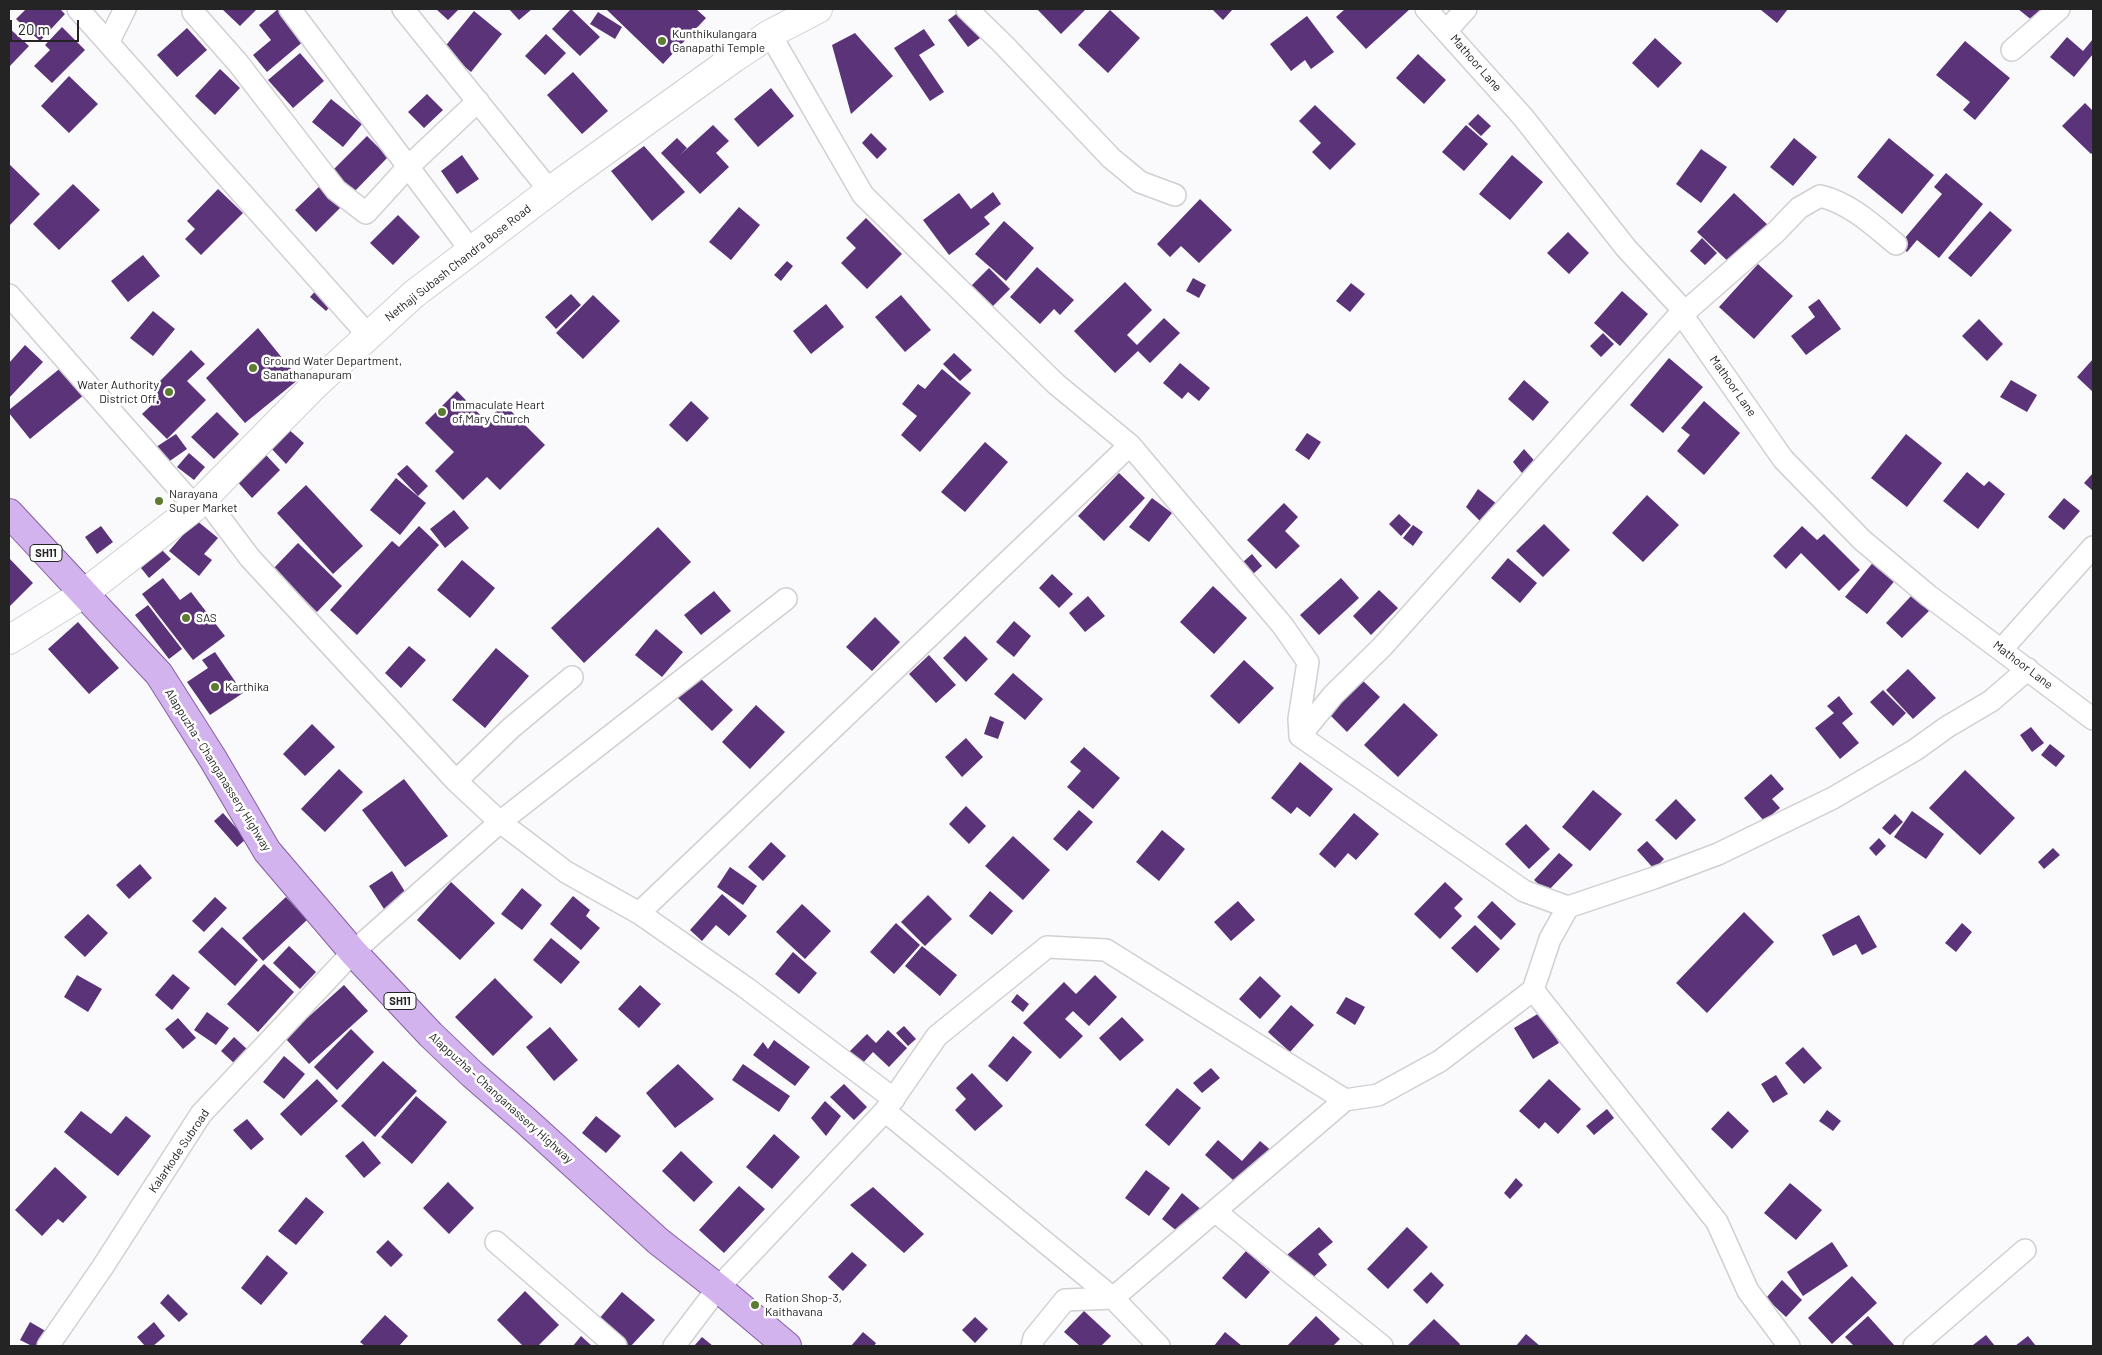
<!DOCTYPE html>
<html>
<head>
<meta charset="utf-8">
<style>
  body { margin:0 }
  #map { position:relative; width:2102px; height:1355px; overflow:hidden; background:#faf9fc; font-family:Barlow,sans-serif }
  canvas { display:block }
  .frame { position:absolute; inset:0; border:10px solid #242425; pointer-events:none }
  .scale { position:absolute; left:10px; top:20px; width:69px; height:22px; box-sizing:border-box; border:2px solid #242425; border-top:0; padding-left:6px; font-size:15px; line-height:18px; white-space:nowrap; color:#242425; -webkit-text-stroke:4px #fff; paint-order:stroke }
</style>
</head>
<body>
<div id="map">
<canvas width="2102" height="1355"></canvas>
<div class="frame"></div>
<div class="scale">20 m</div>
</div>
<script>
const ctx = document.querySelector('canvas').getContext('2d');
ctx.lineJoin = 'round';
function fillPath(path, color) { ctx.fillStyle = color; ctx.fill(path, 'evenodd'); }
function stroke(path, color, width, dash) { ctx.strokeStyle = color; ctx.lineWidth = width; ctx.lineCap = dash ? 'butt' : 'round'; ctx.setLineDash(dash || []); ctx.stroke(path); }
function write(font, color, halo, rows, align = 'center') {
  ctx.font = font + ' Barlow,sans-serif'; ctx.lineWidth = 5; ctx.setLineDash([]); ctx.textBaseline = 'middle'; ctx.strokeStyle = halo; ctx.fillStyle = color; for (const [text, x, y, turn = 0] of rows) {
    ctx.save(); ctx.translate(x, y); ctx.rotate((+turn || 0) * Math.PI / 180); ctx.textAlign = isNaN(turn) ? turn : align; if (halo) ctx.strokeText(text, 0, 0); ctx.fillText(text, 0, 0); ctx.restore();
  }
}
fillPath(new Path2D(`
  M26,9H60L65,14L40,41L16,19Z
  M222,9H257L240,26Z
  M278,9L305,40L267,72L253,55L271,40L259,25Z
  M436,9H459L448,20Z
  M509,9H532L519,20Z
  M571,9L600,37L580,56L552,29Z
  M608,9H696L706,18L663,64L607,10Z
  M963,9L984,35L968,47L948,20Z
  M1037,9H1086L1061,34Z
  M1212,9H1233L1223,20Z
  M1345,9H1410L1366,49L1336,17Z
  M1762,9H1788L1777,23L1761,10Z
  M2018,9H2043L2033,21Z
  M1110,10L1140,38L1108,73L1078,45Z
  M474,11L502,34L471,72L443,49Z
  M598,12L622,27L615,39L590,24Z
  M1307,16L1334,52L1311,69L1305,60L1291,71L1270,44Z
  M62,27L85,50L52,83L34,66L50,50L45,45Z
  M9,28L29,46L9,67Z
  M187,28L207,50L177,77L157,55Z
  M924,29L935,45L919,55L944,92L930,101L894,48Z
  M855,33L893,76L851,114L832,45Z
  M546,34L566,53L545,75L525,56Z
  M2067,37L2083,51L2093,39V54L2074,77L2050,57Z
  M1655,38L1682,63L1658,88L1632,63Z
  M1965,41L2010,78L1975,120L1963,110L1970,102L1936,75Z
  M300,53L324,81L293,108L268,80Z
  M1418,54L1446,80L1424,104L1396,78Z
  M220,69L240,88L215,115L195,96Z
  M573,72L608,111L582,134L547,95Z
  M69,76L98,104L69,133L41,106Z
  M771,88L794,116L758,147L734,119Z
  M427,94L443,110L424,128L408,112Z
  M331,99L362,124L343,147L312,122Z
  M2085,103L2093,111V152L2091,154L2062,126Z
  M1315,105L1356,144L1330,170L1312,152L1321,143L1299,121Z
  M1478,114L1491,126L1481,136L1468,124Z
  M713,125L729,141L716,153L729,167L700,194L661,153L677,138L687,148L680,155Z
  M1466,125L1488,144L1464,171L1442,152Z
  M871,133L887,149L877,159L862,143Z
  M367,136L388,157L353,193L331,172Z
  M1794,138L1817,157L1793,186L1770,167Z
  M1889,138L1934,175L1902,214L1857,177Z
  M644,146L685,192L652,221L611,171Z
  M1701,149L1727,167L1701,203L1676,184Z
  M462,155L479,179L457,194L441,171Z
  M1512,155L1543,182L1510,220L1479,194Z
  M9,164L40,194L9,226Z
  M1946,173L1983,204L1939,258L1917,240L1907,252L1899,245L1942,194L1934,187Z
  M323,183L344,204L316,232L295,210Z
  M73,184L100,210L59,250L33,224Z
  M218,189L243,213L201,255L185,239L195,229L187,221Z
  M993,192L1001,204L984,217L990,224L949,255L923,220L959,193L971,209Z
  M1734,193L1770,227L1733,266L1697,232Z
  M1200,199L1232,230L1199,263L1181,246L1170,257L1157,244Z
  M739,207L760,225L731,260L709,242Z
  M1990,211L2012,230L1971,277L1948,258Z
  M398,215L420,237L393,265L370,243Z
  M866,218L902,254L867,289L841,263L856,248L846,238Z
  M1004,221L1034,248L1006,281L975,254Z
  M1568,232L1589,253L1569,274L1547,253Z
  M1702,238L1717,253L1705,265L1690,251Z
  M143,255L160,276L128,302L111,281Z
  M787,261L793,266L781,281L774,275Z
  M1758,264L1793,296L1754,339L1719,307Z
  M1037,267L1074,300L1060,315L1054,309L1040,324L1010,297Z
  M989,268L1010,289L987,312L966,291Z
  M1193,278L1206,285L1199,298L1186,291Z
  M1125,282L1152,310L1127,335L1137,345L1164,318L1180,333L1150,363L1138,351L1115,373L1074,331Z
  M1351,283L1365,294L1350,312L1336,301Z
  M320,286L336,300L326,311L310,297Z
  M1622,291L1648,314L1620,346L1594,323Z
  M571,294L581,305L556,329L545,317Z
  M593,295L620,321L583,359L556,333Z
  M901,295L931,330L905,352L875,317Z
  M1819,299L1841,329L1806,355L1791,336L1815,317L1808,307Z
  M826,304L844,327L811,354L793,331Z
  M153,311L175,329L153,356L130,338Z
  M1979,319L2003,344L1987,361L1962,336Z
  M258,328L299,379L245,423L206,378Z
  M1603,333L1614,344L1601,357L1590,346Z
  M25,345L43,362L9,398V363Z
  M191,350L205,364L187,381L206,400L167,439L142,414L159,398L151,390Z
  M954,353L972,370L960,381L943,364Z
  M1669,358L1703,387L1663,433L1630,405Z
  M2093,359V392L2077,377Z
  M1180,363L1210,388L1199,401L1188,392L1182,399L1163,383Z
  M63,366L85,394L30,439L9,413V410Z
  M942,369L971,393L920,452L901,435L917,416L902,404L918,384L925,389Z
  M1524,380L1549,402L1533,421L1508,399Z
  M2011,380L2037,395L2027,412L2000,397Z
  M457,391L486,421L504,404L545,445L500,490L487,477L463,500L435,471L454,452L425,423Z
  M691,401L709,418L687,442L669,425Z
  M1704,401L1740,433L1704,475L1677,451L1690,435L1681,428Z
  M217,412L239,434L214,459L191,437Z
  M287,428L304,443L286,464L269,446Z
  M1307,433L1321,442L1309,460L1295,450Z
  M176,434L187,449L164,465L153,449Z
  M1906,434L1942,463L1907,507L1871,478Z
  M985,442L1008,462L965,512L941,492Z
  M1524,449L1540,467L1526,478L1513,462Z
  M189,453L205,467L194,480L177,467Z
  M266,455L280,470L252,498L235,479Z
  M407,465L428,486L418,496L397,474Z
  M1967,472L1984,486L1989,481L2005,494L1978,529L1943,501Z
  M1119,473L1145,498L1104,541L1078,516Z
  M2093,473V491L2084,483Z
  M396,478L426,503L400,535L370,510Z
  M306,485L363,546L333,574L277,513Z
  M1478,489L1497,504L1482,523L1466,507Z
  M1647,495L1679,525L1643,562L1612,533Z
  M1152,498L1172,513L1149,542L1129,527Z
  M2064,498L2080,511L2064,530L2048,517Z
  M1284,503L1298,517L1285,531L1300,546L1276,569L1247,540Z
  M454,510L469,528L445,548L430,529Z
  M1399,514L1411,525L1401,536L1389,524Z
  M196,520L218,538L204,554L212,560L199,576L169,551Z
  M1544,524L1570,550L1543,577L1516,551Z
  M1413,525L1423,532L1413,546L1403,538Z
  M101,526L113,542L97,554L85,537Z
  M419,526L439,545L357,635L330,610L392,541L399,547Z
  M1802,526L1817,540L1824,534L1860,570L1839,591L1801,553L1786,569L1773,556Z
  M658,527L691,562L584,663L551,628Z
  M298,543L342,586L317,612L273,569Z
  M162,550L171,559L149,578L141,568Z
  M1252,554L1262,566L1253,574L1243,562Z
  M9,558L33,583L9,607Z
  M1508,558L1537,583L1520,603L1491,578Z
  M462,560L495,588L470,618L437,590Z
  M1875,560L1897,578L1867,614L1845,597Z
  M1052,574L1073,594L1059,608L1039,588Z
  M163,578L180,600L191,592L225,636L193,660L142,594Z
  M1341,578L1359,598L1319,635L1300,615Z
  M1213,586L1247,618L1214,654L1180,622Z
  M1379,590L1398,608L1371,635L1353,616Z
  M714,591L731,611L701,635L684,615Z
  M1912,595L1929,611L1902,638L1886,623Z
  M1088,596L1105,616L1085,632L1069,613Z
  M148,605L182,649L169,659L135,615Z
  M875,617L900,642L872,671L846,647Z
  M1014,621L1031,636L1014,657L996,642Z
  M78,622L119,668L89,694L48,649Z
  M656,629L683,652L662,677L635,655Z
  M965,636L988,659L966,682L943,658Z
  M409,646L426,660L401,688L385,673Z
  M496,648L529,676L485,728L452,700Z
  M215,652L243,693L210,715L187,682L208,668L202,660Z
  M929,655L956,685L936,703L909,674Z
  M1244,660L1274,688L1239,724L1210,696Z
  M1908,669L1936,698L1913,719L1886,690Z
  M1013,673L1043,699L1025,720L994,694Z
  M698,676L733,710L712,731L677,697Z
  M1361,679L1380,697L1347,732L1329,714Z
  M1883,690L1906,713L1893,726L1870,702Z
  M1839,696L1853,714L1842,723L1859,743L1840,759L1815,728L1834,713L1827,706Z
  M1404,703L1438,735L1398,777L1364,745Z
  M756,705L785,732L750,769L722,742Z
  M990,716L1004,722L998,739L984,734Z
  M312,724L335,747L305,776L283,754Z
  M2031,727L2044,743L2032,752L2020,735Z
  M966,738L983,757L962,777L945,757Z
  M2050,744L2065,756L2056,767L2041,755Z
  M1084,747L1120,778L1093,809L1067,787L1081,771L1070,762Z
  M1300,762L1333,789L1310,817L1297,807L1291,814L1271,798Z
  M339,769L363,792L325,832L301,809Z
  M1965,770L2015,818L1980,855L1929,808Z
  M1771,774L1784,789L1772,799L1780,808L1764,821L1744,798Z
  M404,779L448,836L405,867L362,810Z
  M1593,790L1622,814L1590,851L1562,827Z
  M1676,799L1696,820L1676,840L1655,820Z
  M966,806L986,826L969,844L949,824Z
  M1079,810L1093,822L1067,851L1053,839Z
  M1912,811L1944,834L1926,859L1894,837Z
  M223,813L246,839L237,847L214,821Z
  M1354,813L1379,834L1356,860L1348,853L1335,868L1319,854Z
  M1895,814L1903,822L1890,835L1882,828Z
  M1526,824L1550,849L1529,869L1505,844Z
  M1162,830L1185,849L1159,881L1136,862Z
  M1013,836L1050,870L1023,900L985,866Z
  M1879,838L1886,846L1876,856L1869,848Z
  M1647,841L1664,859L1654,869L1637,850Z
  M771,842L786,856L763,881L748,867Z
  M2053,848L2060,855L2044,869L2038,862Z
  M1559,853L1573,865L1547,892L1534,880Z
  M140,864L152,878L129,899L116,885Z
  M730,867L757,886L743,905L717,887Z
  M392,871L409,898L386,912L369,886Z
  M451,882L495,923L460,960L417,920Z
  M1445,882L1463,899L1454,908L1462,916L1440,939L1414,914Z
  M522,888L542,905L522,930L501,914Z
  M990,891L1013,911L992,935L969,916Z
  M722,894L747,916L729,936L716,925L702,941L690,930Z
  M928,895L952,919L925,946L901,922Z
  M573,896L590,910L586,916L600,928L581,950L550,924Z
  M215,897L227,908L204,932L192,921Z
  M286,897L307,920L263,961L242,938Z
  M1238,901L1255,920L1231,941L1214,922Z
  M1492,901L1516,924L1501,940L1477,917Z
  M802,904L831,931L805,959L776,932Z
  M1744,912L1774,942L1707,1013L1676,983Z
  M88,914L108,933L85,957L64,937Z
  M1859,915L1877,947L1862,955L1856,944L1833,956L1822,935Z
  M896,923L920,945L894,974L870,952Z
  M1962,923L1972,932L1956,952L1945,943Z
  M1475,925L1500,949L1477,973L1451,948Z
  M222,927L258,960L235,986L198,952Z
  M551,938L580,962L561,984L533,960Z
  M289,946L316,972L300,989L273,963Z
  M922,946L957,975L940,996L905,966Z
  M793,952L817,973L799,994L775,974Z
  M264,964L294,992L258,1032L227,1004Z
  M173,974L190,988L172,1010L155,995Z
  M77,975L102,989L88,1012L64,997Z
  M1095,975L1117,997L1089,1026L1073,1011L1065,1019L1083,1036L1060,1059L1023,1023L1064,982L1076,994Z
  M1260,976L1281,996L1260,1019L1239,999Z
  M495,978L533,1017L493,1056L455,1017Z
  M344,985L368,1011L309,1064L285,1038Z
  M640,985L661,1004L639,1028L618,1009Z
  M1017,994L1029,1004L1023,1012L1011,1002Z
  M1346,997L1365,1007L1355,1025L1336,1013Z
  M1291,1005L1314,1025L1290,1052L1268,1032Z
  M207,1012L229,1028L216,1045L194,1030Z
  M1541,1012L1559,1043L1533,1059L1514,1028Z
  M1122,1017L1144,1040L1120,1061L1099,1038Z
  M178,1018L196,1038L183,1049L165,1029Z
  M904,1026L916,1039L908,1046L896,1033Z
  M550,1027L578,1060L554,1081L526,1047Z
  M351,1029L374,1052L337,1090L314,1067Z
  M888,1030L907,1048L889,1067L873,1052L861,1065L848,1053L867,1034L876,1043Z
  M1013,1036L1032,1052L1007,1082L988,1066Z
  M234,1037L248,1050L235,1064L221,1051Z
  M774,1040L810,1067L795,1086L753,1055L763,1042L768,1049Z
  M1803,1047L1822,1068L1804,1084L1785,1063Z
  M284,1056L305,1074L284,1099L263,1082Z
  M383,1061L417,1091L375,1137L341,1106Z
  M678,1064L714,1099L675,1128L646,1093Z
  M743,1064L790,1096L779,1112L732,1080Z
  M1211,1068L1220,1078L1202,1093L1193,1083Z
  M972,1073L1003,1106L975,1131L955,1110L966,1099L956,1088Z
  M1776,1075L1788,1094L1773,1103L1761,1084Z
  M317,1079L338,1101L301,1136L280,1114Z
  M1549,1079L1581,1109L1558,1134L1545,1122L1539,1129L1519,1111Z
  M844,1084L867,1107L854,1120L830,1097Z
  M1177,1088L1201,1108L1169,1146L1145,1125Z
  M416,1096L447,1122L412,1164L381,1137Z
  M825,1101L841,1116L826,1136L811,1118Z
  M1607,1109L1614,1118L1594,1135L1586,1126Z
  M1827,1110L1841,1121L1833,1131L1819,1121Z
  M81,1111L111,1134L126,1116L151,1136L118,1176L64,1132Z
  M1728,1111L1749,1131L1732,1149L1711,1129Z
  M596,1116L621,1136L606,1153L582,1133Z
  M247,1119L264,1139L251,1150L233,1130Z
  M774,1134L800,1157L772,1189L746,1167Z
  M1218,1140L1242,1161L1260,1141L1273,1152L1242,1188L1205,1155Z
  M363,1141L381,1163L364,1178L345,1156Z
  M681,1151L713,1182L694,1202L662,1171Z
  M55,1167L87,1197L63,1223L58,1219L42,1236L15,1210Z
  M1146,1170L1170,1188L1149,1216L1125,1198Z
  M1516,1178L1523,1185L1510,1199L1504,1193Z
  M448,1182L474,1208L449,1234L423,1208Z
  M1790,1183L1822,1210L1796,1240L1764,1213Z
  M739,1186L765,1209L724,1253L699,1230Z
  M873,1187L924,1234L904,1253L850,1205Z
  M1182,1193L1203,1211L1183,1236L1162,1219Z
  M306,1197L324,1212L296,1245L278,1231Z
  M1319,1227L1333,1242L1318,1254L1327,1265L1310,1280L1287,1255Z
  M1407,1227L1428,1247L1388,1289L1367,1269Z
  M388,1240L403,1255L391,1267L376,1252Z
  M1832,1242L1848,1266L1803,1296L1787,1272Z
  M1246,1251L1270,1272L1246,1299L1222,1278Z
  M852,1252L867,1265L843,1291L828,1277Z
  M267,1255L288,1273L261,1305L241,1288Z
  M1431,1272L1444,1285L1427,1304L1413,1290Z
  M1852,1276L1877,1303L1832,1344L1808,1318Z
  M1782,1280L1802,1300L1786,1317L1766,1298Z
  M525,1291L559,1325L538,1346H523L497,1320Z
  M622,1292L655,1320L631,1346H628L598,1320Z
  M168,1294L188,1314L179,1322L160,1303Z
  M1084,1311L1111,1336L1101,1346H1080L1064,1332Z
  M385,1315L408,1336L399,1346H365L360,1342Z
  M1316,1316L1340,1339L1333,1346H1287Z
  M1868,1316L1895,1346H1854L1845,1337Z
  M975,1317L988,1329L975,1343L962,1330Z
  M1434,1319L1460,1344L1459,1346L1408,1345Z
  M30,1322L49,1333L41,1346H32L20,1340Z
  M154,1322L165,1336L153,1346H145L137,1337Z
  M863,1332L876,1343L874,1346H851Z
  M1225,1332L1242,1346H1214Z
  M1526,1334L1540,1346H1516Z
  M1986,1335L1995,1346H1974L1973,1345Z
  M581,1336L592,1346H573Z
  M2028,1336L2036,1346H2015Z
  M702,1337L713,1346H694Z`), '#5a3378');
const minor = new Path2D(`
  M78,9L368,335
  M290,9L472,252
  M403,9L550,191
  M967,9L1004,45L1111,158L1140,182L1175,195
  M1426,9L1523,117L1626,248L1685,312L1681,313L1783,459L1862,540L1929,596L2093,719
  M193,12L238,63L336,190L366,213L408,167L478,101
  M1447,30L1466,9
  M770,34L863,195L1056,384L1130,445L1283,626L1308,662L1299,719L1300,736L1524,891L1568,907
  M108,43L125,9
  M2012,50L2059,9
  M9,295L195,507
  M1685,312L1776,232L1799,208L1820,196C1850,203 1873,225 1896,244
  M204,497L250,558L456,781L500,822L566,872L639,913L745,987L894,1099
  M2002,649L2093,547
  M1300,736L1333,695L1382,647L1681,313
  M456,781L511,728L572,677
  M639,913L1130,445
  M1533,990L1717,1222L1748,1291L1789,1346
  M885,1111L1113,1298
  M1216,1212L1382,1346
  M496,1242L616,1346
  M48,1346L102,1268L201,1114L353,952L500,822L786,599
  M674,1346L718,1288L885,1111L937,1036L1047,947L1106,950L1345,1100L1378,1095L1440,1061L1533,990L1550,939L1568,907L1654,878L1718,854L1833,798L1915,750L1947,727L1991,701L2028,669
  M1032,1346L1034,1338L1065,1300L1113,1298
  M1159,1346L1113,1298L1345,1100
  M1914,1346L2025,1250`);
const secondary = new Path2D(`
  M9,640L83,594L195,507L315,385L414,294L559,184L734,58L770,34L818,9`);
const primary = new Path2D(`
  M9,513L159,674L213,759L267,851L353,952L431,1035L472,1074L525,1120L658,1241L718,1288L787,1346`);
stroke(minor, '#d1cfd2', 24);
stroke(secondary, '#d1cfd2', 30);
stroke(primary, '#8360a0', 30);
stroke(minor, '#fff', 21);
stroke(secondary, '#fff', 28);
stroke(primary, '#d3b3ee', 28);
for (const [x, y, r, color] of [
  [662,41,5,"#5d7b31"],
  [253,368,5,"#5d7b31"],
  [169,392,5,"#5d7b31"],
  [442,412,5,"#5d7b31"],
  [159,501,5,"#5d7b31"],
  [186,618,5,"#5d7b31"],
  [215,687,5,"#5d7b31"],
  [755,1305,5,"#5d7b31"]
]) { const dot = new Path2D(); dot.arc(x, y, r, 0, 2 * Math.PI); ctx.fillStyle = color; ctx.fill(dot); stroke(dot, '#fff', 2); }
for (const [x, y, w] of [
  [46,553,32],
  [400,1001,32]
]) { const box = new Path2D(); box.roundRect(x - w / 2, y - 8.5, w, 17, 4); ctx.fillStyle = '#fff'; ctx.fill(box); stroke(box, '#242425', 1); }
write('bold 11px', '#242425', null, [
  ["SH11",46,553],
  ["SH11",400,1001]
]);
write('12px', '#242425', '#fff', [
  ["Kunthikulangara",672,34],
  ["Ganapathi Temple",672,48],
  ["Ground Water Department,",263,361],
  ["Sanathanapuram",263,375],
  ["Water Authority",159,385,"right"],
  ["District Off.",159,399,"right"],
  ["Immaculate Heart",452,405],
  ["of Mary Church",452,419],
  ["Narayana",169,494],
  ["Super Market",169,508],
  ["SAS",196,618],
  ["Karthika",225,687],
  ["Ration Shop-3,",765,1298],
  ["Kaithavana",765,1312]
], 'left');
write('12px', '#242425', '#fff', [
  ["Mathoor Lane",1476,63,49],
  ["Nethaji Subash Chandra Bose Road",458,263,-38],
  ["Mathoor Lane",1733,386,55],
  ["Mathoor Lane",2023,665,37],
  ["Alappuzha - Changanassery Highway",218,770,58],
  ["Alappuzha - Changanassery Highway",501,1098,42],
  ["Kalarkode Subroad",179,1151,-56]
]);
</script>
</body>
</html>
